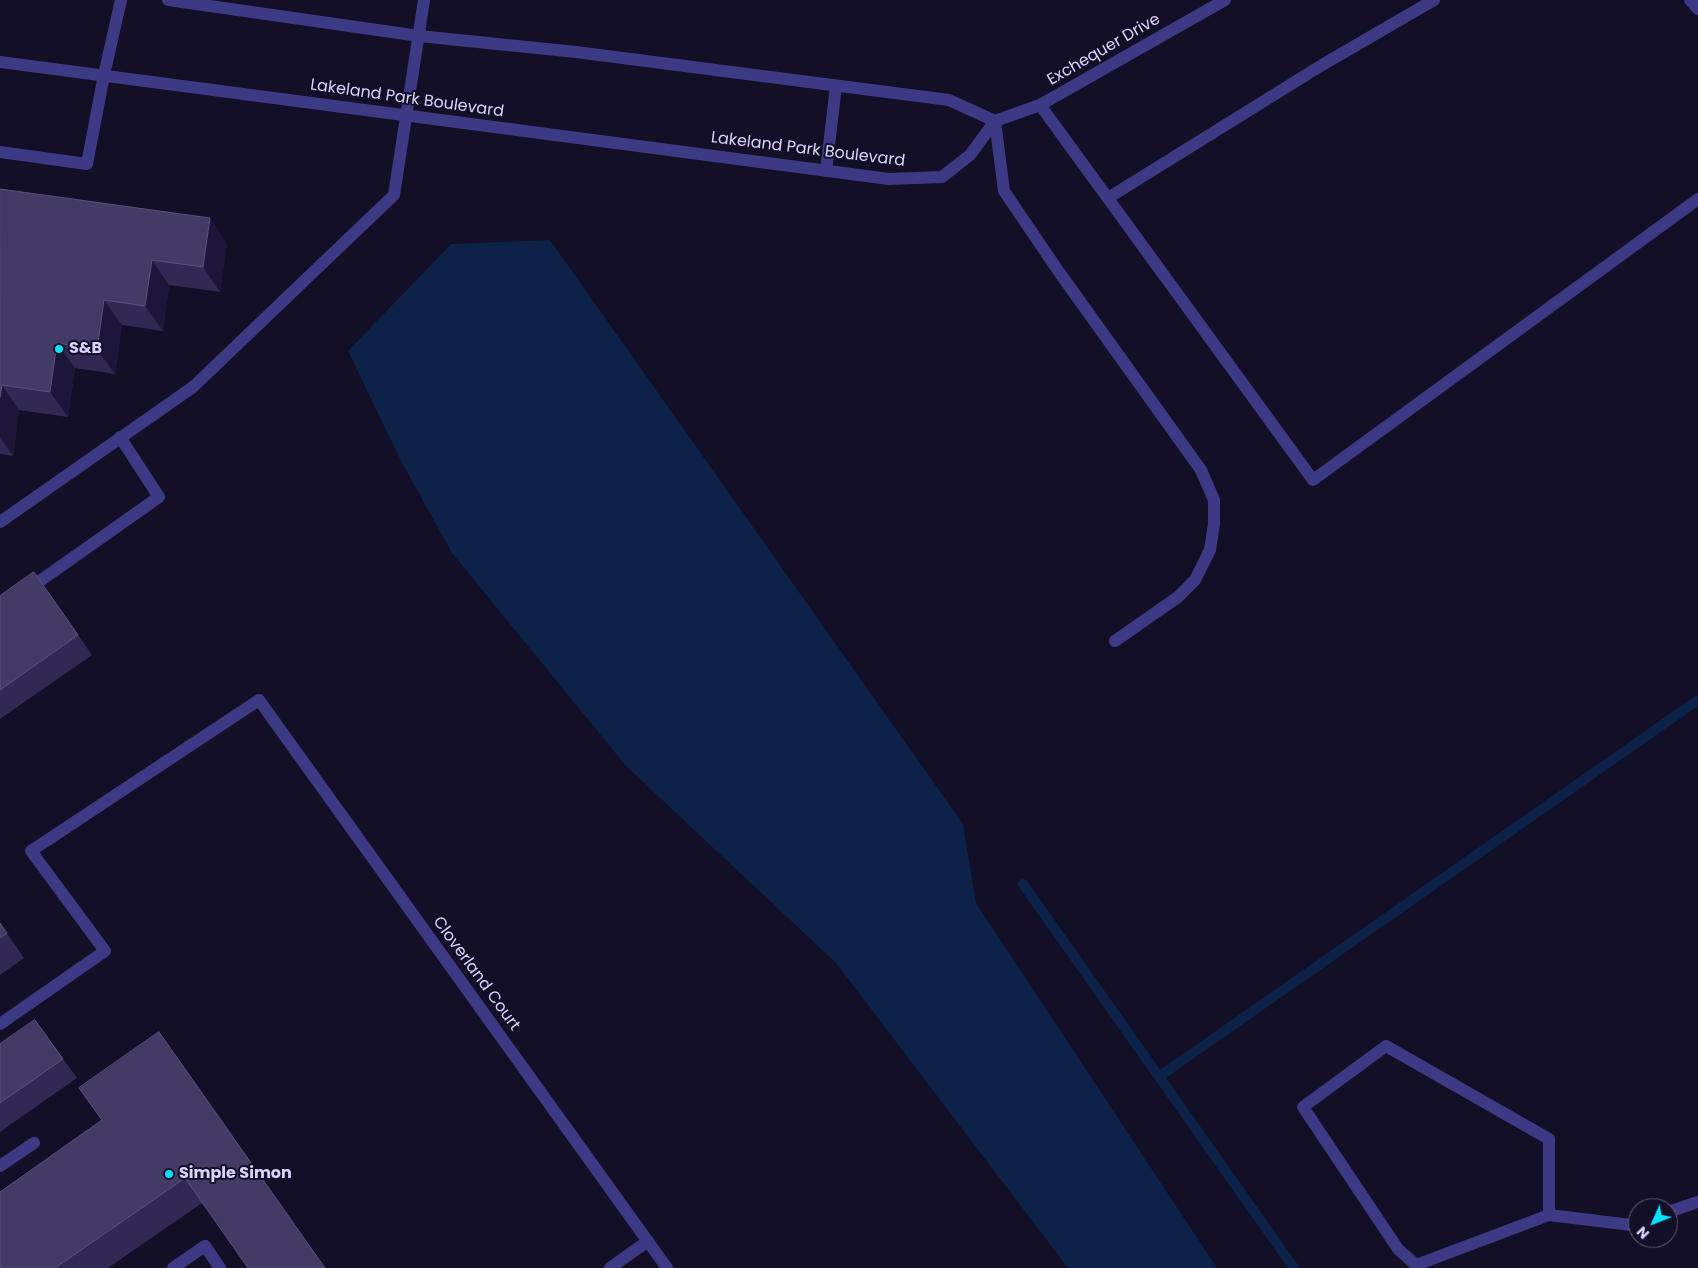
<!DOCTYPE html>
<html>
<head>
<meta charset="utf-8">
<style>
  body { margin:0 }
  #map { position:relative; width:1698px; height:1268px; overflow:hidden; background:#130f26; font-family:Poppins,sans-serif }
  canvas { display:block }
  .north { position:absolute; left:1628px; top:1198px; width:50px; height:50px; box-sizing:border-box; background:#130f26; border:1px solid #625e7d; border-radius:50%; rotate:226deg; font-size:14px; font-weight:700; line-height:20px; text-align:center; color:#d9d4ff }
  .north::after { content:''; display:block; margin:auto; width:18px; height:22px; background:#00e5ff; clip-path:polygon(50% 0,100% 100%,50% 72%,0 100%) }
</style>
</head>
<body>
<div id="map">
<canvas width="1698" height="1268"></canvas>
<div class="north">N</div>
</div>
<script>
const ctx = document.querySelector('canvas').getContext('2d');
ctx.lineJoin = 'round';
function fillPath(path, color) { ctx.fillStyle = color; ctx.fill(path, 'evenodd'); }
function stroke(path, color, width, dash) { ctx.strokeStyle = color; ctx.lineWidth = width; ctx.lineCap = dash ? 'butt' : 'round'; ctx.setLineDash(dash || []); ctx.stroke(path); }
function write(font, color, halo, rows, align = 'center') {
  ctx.font = font + ' Poppins,sans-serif'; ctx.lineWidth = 4; ctx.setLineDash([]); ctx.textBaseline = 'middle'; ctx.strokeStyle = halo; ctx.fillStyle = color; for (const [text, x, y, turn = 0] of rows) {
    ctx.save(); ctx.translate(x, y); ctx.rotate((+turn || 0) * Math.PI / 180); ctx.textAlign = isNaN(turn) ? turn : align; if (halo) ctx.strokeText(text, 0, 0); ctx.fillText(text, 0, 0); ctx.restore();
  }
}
fillPath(new Path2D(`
  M550,240L963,824L976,903L1217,1268H1068L836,963L626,766L452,553L401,461L348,351L451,244Z`), '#0c2248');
stroke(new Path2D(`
  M1023,884L1294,1268
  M1160,1076L1698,700`), '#0c2248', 10);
stroke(new Path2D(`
  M168,0L419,36L576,52L949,100L995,121
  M1690,0L1698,9
  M0,62L889,179L942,177L970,155L995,121
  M1040,105L1313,480L1698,199
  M995,121L1004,191L1059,272L1201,470L1214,500V524L1210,550L1195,580L1178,597L1115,641
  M995,121L1040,105L1225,0
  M0,152L87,164L104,75L121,0
  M826,171L836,86
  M1108,198L1322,65L1434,0
  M0,522L193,387L394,195L424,0
  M0,609L159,497L120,437
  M0,1024L105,951L31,851L259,700L667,1268
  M0,1166L34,1143
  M1668,1212L1698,1202
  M1549,1215V1139L1386,1046L1303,1107L1398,1249L1416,1265L1549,1215L1631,1225L1638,1223
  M173,1268L205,1246L220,1268
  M610,1268L648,1241`), '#3d3a85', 12);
fillPath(new Path2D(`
  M0,189L227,243L220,292L169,285L163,331L122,325L115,374L75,368L68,417L19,410L13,456L0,454Z
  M34,572L92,655L0,719V596Z
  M0,923L24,958L0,975Z
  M35,1020L77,1078L0,1132V1044Z
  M159,1032L202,1203L108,1268H0L102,1120Z`), '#312854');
fillPath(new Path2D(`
  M210,218L227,243L220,292L203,267Z
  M152,260L169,285L163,331L145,306Z
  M104,300L122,325L115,374L97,349Z
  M57,343L75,368L68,417L50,392Z
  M2,385L19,410L13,456L0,438V397Z`), '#1d163a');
const building = new Path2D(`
  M0,189L210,218L203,267L152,260L145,306L104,300L97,349L57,343L50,392L2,385L0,397Z
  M34,572L78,635L0,690V596Z
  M0,923L7,933L0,938Z
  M35,1020L63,1059L0,1103V1044Z
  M159,1032L325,1268H248L185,1178L55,1268H0V1192L102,1120L79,1088Z`);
fillPath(building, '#433a66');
stroke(building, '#5a527e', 1);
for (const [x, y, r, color] of [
  [59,349,5,"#00e5ff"],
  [169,1174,5,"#00e5ff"]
]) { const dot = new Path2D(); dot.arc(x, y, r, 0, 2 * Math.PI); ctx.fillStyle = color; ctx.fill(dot); stroke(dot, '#130f26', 2); }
write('16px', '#d9d4ff', '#130f26', [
  ["Exchequer Drive",1104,50,-30],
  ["Lakeland Park Boulevard",407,99,8],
  ["Lakeland Park Boulevard",808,150,7],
  ["Cloverland Court",476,974,54]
]);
write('bold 16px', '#d9d4ff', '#130f26', [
  ["S&B",69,349],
  ["Simple Simon",179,1174]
], 'left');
</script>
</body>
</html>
